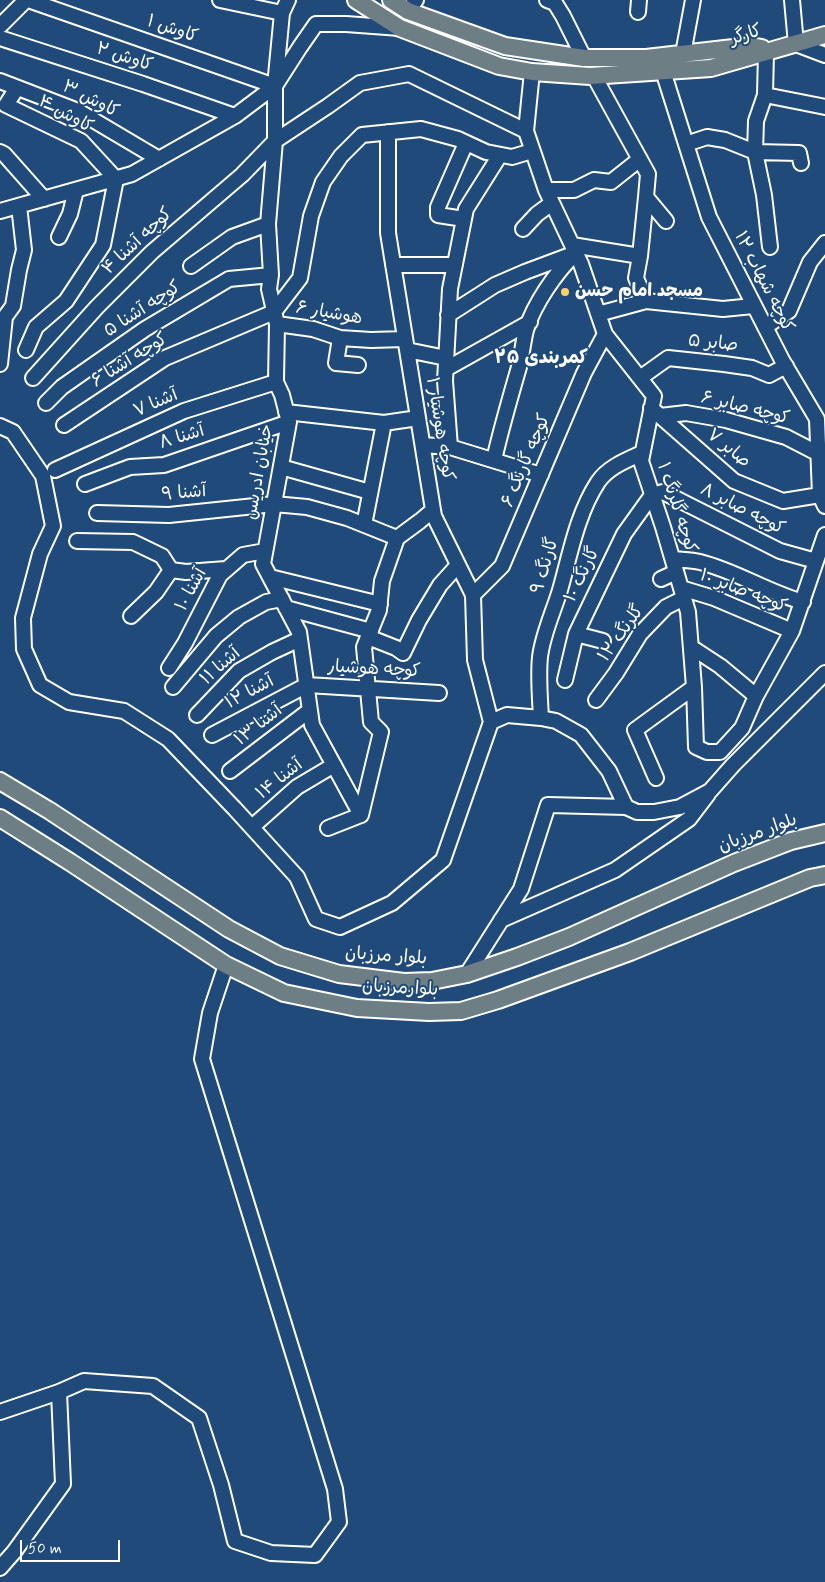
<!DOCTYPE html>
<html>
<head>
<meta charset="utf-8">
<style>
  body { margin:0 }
  #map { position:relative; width:825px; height:1582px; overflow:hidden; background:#1f4a7a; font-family:Mynerve,sans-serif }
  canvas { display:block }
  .scale { position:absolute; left:20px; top:1540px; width:100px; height:22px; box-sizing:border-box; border:2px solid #fff; border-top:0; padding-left:6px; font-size:15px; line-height:18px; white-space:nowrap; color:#fff; -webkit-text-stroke:4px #1f4a7a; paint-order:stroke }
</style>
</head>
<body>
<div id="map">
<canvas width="825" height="1582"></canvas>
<div class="scale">50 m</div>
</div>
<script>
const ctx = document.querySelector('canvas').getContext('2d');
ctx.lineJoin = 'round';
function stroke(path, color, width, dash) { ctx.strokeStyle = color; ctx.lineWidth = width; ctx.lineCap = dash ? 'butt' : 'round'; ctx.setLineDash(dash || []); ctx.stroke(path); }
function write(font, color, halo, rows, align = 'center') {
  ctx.font = font + ' Mynerve,"Playpen Sans Arabic",sans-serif'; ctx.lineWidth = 4; ctx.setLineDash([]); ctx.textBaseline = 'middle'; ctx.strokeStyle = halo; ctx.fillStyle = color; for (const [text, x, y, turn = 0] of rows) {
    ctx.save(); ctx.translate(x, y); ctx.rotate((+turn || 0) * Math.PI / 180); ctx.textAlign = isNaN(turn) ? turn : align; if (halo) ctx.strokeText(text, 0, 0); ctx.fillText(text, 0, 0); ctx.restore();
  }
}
const minor = new Path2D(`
  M28,0L275,86
  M220,0L282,13
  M288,0L282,13L275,86V141L268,224L271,275L269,289L277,324L276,382L282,395L289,422L263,564L299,632L312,725L361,815
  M547,0L555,3L563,16L584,58
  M792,0L796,44L825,55
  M408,11L416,0
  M638,12L639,0
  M0,26L26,0
  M0,38L143,84L235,116
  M766,52L765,95L756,121L755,152L764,195L770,247
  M683,54L693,0
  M663,71L709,217L782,360L817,419L820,495L825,506
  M532,72L526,131L546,190L581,264L605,334L654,396L641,461L663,527L688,612L694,687L696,747L707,752H720L742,728L756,696L792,631L825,535
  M594,76L648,174L646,197L666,221
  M0,81L78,111L159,159
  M17,88L6,105L81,141L116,179L103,245L66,301L36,327L26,350
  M765,95L825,107
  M388,132V233L434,516L473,595L475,660L491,722
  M686,144L707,137L725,140L755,152L799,153L801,163
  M0,152L4,154L44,199
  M546,190H574L594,180L611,182L640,159
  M646,197L640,256L636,278L646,301
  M0,211L132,174L235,116L275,86L300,47L316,24H346L400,28
  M464,219L438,215V207L466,143
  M523,229L537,214L552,203
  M59,237L70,214L76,190
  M572,245L640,256
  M393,265H455
  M191,266L232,237L268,224
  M598,314L646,301L723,309L753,306
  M448,315L495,285L525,272L573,254
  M277,324L313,329L340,338L371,340L405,339
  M765,327L789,311L810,262L825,243
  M340,338L336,363L358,365
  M407,350L446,358
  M0,364L5,317L13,306L19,270L24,250L19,206
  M446,369L530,322
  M33,378L97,307L152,252L242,175L275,141L328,106L360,83L409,74L526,131
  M640,378L668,358L724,364L752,368L769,375L786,366
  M46,403L62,387L145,329L229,279L271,275
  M651,408L734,481L783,501L820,495
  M286,412L384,423L418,418
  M660,416L686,413L726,420L786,437L819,454
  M64,425L165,358L274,312L300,278L311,216L323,182L341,156L362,135L421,129L458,139L486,152L512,157L532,151
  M0,426L13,432L43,476L53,526L40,554L23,618L24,649L40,685L69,702L124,711L168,739L235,809L297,877L316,919L340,927L392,903L443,860L491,722L507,715L541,718L556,721L581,735L609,771L626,807L637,812H654L680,807L710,791L733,765L825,673
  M423,445L450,447L541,475
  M450,447L445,381L450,289L466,209L500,155
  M494,460C501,429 510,398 519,367C522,355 523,342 526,330C534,304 556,272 576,253
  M281,467L370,492
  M55,470L184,411L276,382
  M85,484L130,467L164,465L289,422
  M97,513L169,515L274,504L307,507L347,518L397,538
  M364,525L384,423
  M77,541L133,542L162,556L171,570
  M673,559C681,560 691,560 700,562C736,571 767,592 803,602
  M270,577L380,604
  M661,579L676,572
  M681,588L714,598L792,631
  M473,595L502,566L584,373L605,334
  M286,608L371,631
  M131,616L156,592L171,570L186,572L226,569
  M576,634L603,641
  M368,637L396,648L403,653L419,620L440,585L458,565
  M691,647L720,666L756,696
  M169,668L185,643L220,575L243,555L265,551
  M565,680L576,634L624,534L652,495L663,492L780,551L816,561
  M173,687L216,636L239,617L266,602L282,599
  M596,700L616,673L640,634L666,607L684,598
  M197,715L239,671L272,652L300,639
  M541,718C540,698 538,676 540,657C543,633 553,613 560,590C570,555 577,514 598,482C608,467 627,460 642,453
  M212,735L307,685L439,693
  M230,771L310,710
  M656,778L635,730L694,687
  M361,815L381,732L371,722L364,647L379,610L382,581L397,538L420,521L433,510
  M252,827L297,787L334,765
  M328,828L361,815
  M501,920L615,870L689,819L708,794
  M467,974L521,889L548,805L626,807
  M0,1412L59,1392L84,1381L153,1386L199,1418L221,1485L235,1541L271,1553L315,1555L339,1522L335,1489L202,1059L210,1013L226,965
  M0,1568L14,1552L63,1484L59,1392`);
const major = new Path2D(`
  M356,0L400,28L499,66L532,72L590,76L711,68L825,35
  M391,0L408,11L505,46L584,58H646L751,46L762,48
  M0,781L50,811L229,929L280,956L339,974L404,982L432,981L467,974L517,957L569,937L734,863L791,841L825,833
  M0,818L70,862L226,965L284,993L357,1008L429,1012L461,1011L498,1000L630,952L810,878L825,875`);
stroke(minor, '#fff', 18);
stroke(major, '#fff', 20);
stroke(minor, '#1f4a7a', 14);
stroke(major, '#6d7e84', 16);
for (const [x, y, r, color] of [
  [565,292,5,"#ffd166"]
]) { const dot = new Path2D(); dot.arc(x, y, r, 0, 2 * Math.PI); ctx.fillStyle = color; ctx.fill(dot); stroke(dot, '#1f4a7a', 2); }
write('18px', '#fff', '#1f4a7a', [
  ["کاوش ۱",172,30,19],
  ["کارگر",746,36,-18],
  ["کاوش ۲",124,58,18],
  ["کاوش ۳",90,100,27],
  ["کاوش ۴",65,115,29],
  ["کوچه آشنا ۴",138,242,-43],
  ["کوچه شهاب ۱۲",763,282,63],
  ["کوچه آشنا ۵",143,310,-33],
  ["هوشیار ۶",329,314,10],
  ["صابر ۵",713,344,6],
  ["کوچه آشنا ۶",130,361,-32],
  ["آشنا ۷",156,404,-23],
  ["کوچه صابر ۶",745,409,14],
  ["کوچه هوشیار ۱",439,429,81],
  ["آشنا ۸",182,438,-17],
  ["صابر ۷",728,449,39],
  ["کوچه گارنگ ۶",527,461,-67],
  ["خیابان ادریس",260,472,-80],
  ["آشنا ۹",184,494,-5],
  ["کوچه گلرنگ ۱",676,508,72],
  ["کوچه صابر ۸",742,510,27],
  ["گارنگ ۹",546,566,-73],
  ["گارنگ ۱۰",583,575,-64],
  ["آشنا ۱۰",192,590,-61],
  ["کوچه صابر ۱۰",743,592,21],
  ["گلرنگ ۱۲",622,634,-54],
  ["آشنا ۱۱",221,667,-41],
  ["کوچه هوشیار",374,670,3],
  ["آشنا ۱۲",250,693,-28],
  ["آشنا ۱۳",259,726,-38],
  ["آشنا ۱۴",280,780,-38],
  ["بلوار مرزبان",758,834,-20],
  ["بلوار مرزبان",386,957,4],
  ["بلوارمرزبان",400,989,3]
]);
write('bold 18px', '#fff', '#1f4a7a', [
  ["مسجد امام حسن",575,292]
], 'left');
write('bold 19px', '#fff', '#1f4a7a', [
  ["کمربندی ۲۵",541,359]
]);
</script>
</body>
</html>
